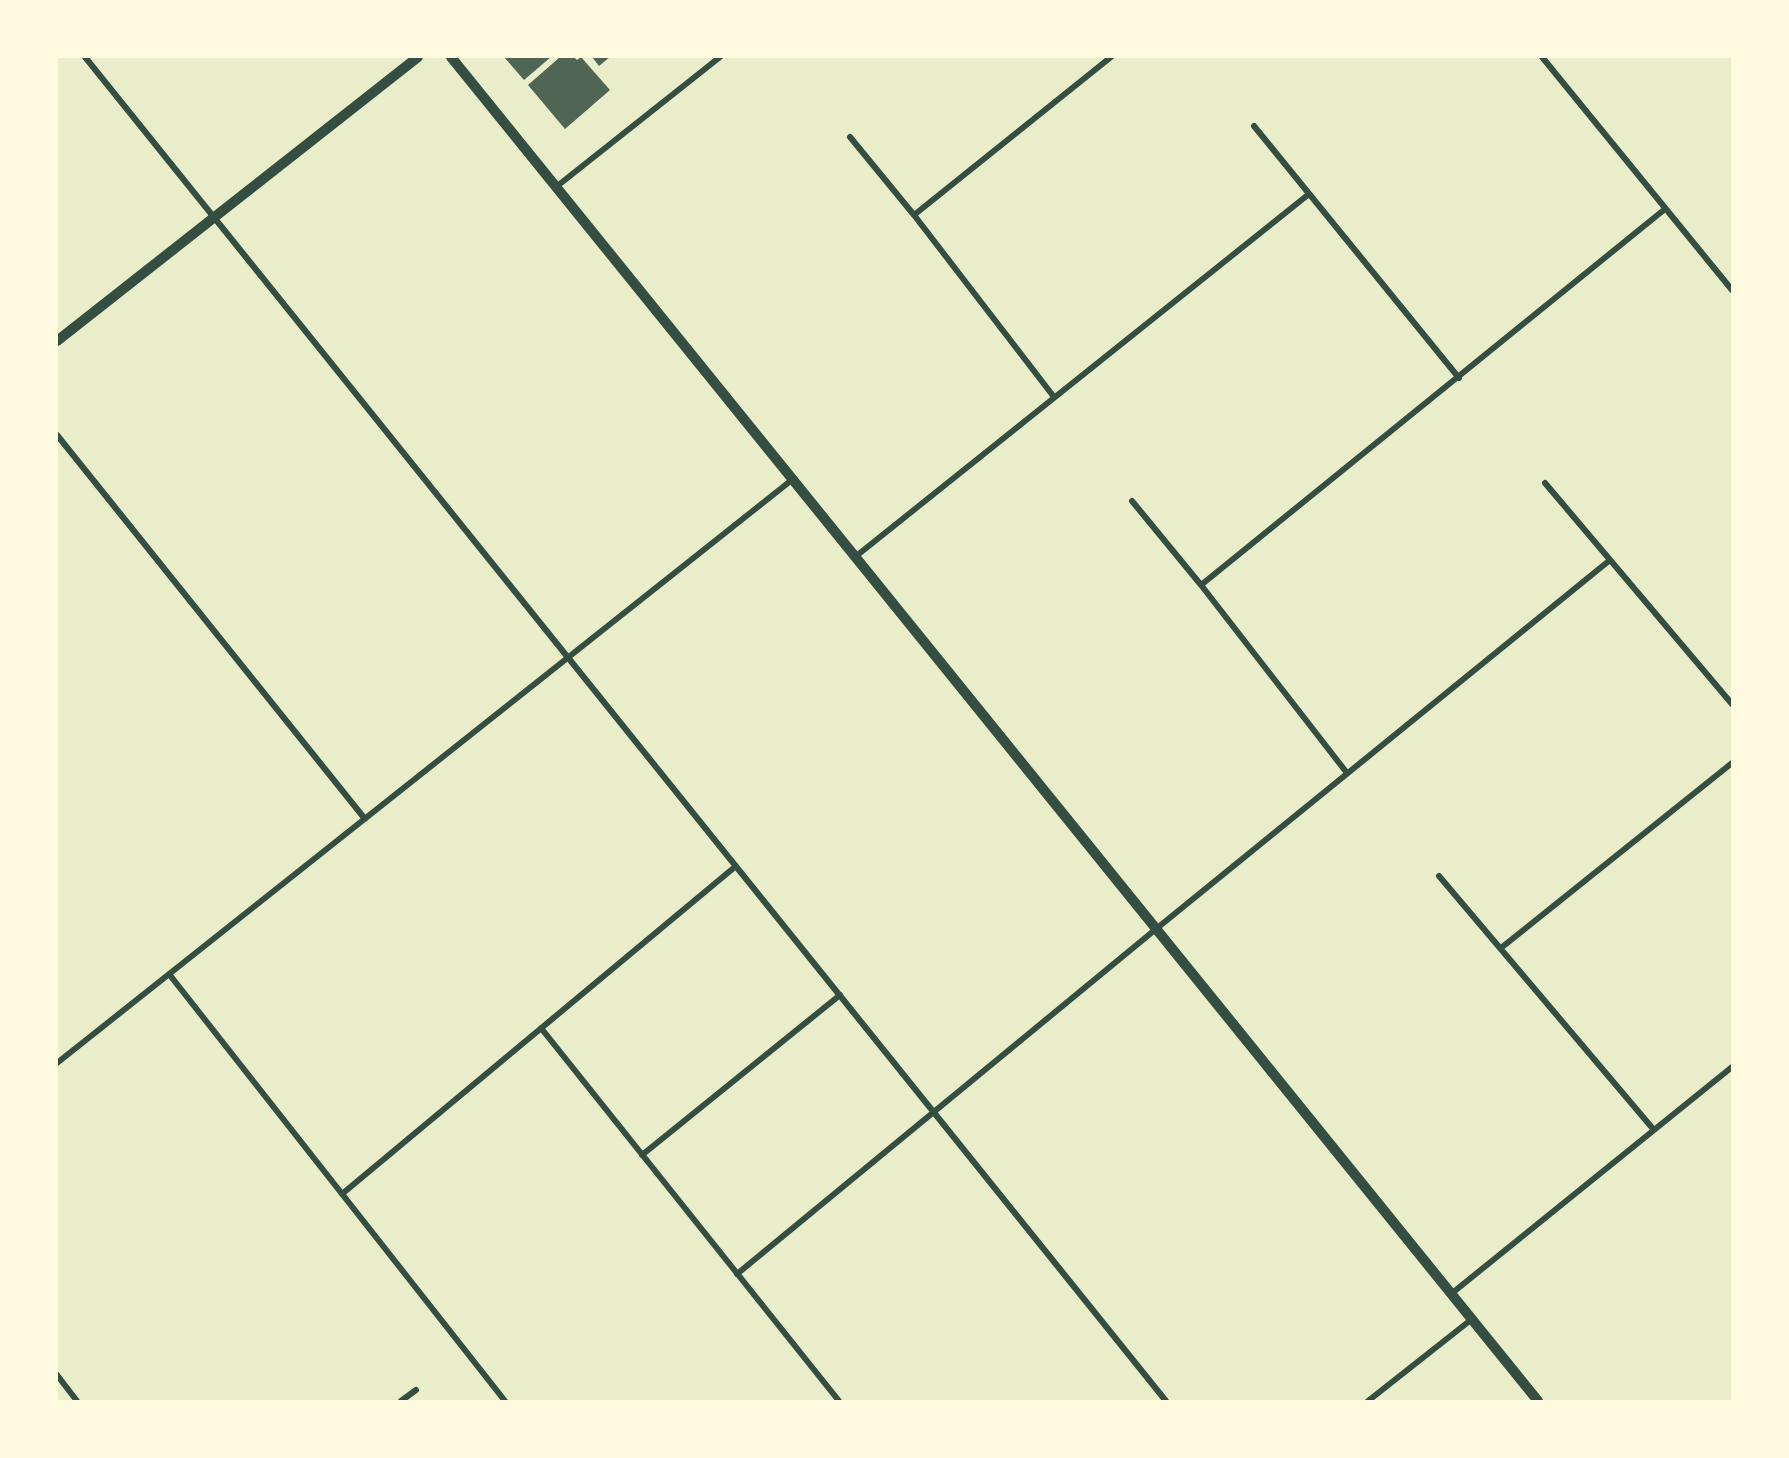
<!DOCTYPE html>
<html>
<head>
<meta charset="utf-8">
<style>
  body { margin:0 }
  #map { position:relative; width:1789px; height:1458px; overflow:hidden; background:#e9edc9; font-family:Lato,sans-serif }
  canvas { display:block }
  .frame { position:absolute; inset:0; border:58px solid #fefae0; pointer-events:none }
</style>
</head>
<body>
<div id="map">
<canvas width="1789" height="1458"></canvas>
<div class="frame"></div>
</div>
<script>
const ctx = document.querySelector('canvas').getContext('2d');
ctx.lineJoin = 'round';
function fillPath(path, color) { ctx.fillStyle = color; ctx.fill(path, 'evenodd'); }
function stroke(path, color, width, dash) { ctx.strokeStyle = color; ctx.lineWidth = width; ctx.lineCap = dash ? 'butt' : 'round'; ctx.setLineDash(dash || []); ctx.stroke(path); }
fillPath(new Path2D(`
  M504,57H551L524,80Z
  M560,57H574L577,60L581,57L610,90L565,129L528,85Z
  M592,57H610L599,66Z`), '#4f6655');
stroke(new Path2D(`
  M85,57L1166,1401
  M1542,57L1732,290
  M1254,126L1459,378
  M850,137L914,215L1054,397
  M556,187L720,57
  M914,215L1111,57
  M57,435L365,819
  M1545,483L1732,704
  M1132,501L1201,585L1347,773
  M855,557L1309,194
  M1201,585L1665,209
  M1439,876L1654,1130
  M1501,948L1732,763
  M169,974L505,1401
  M541,1028L839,1401
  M57,1063L793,479
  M642,1155L840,995
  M342,1194L736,866
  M737,1274L1156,929L1610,560
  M1451,1294L1732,1067
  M57,1375L77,1401
  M401,1401L416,1390
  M1368,1401L1472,1319`), '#344e41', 6);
stroke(new Path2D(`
  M451,57L1538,1401
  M57,341L418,57`), '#344e41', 10);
</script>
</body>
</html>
